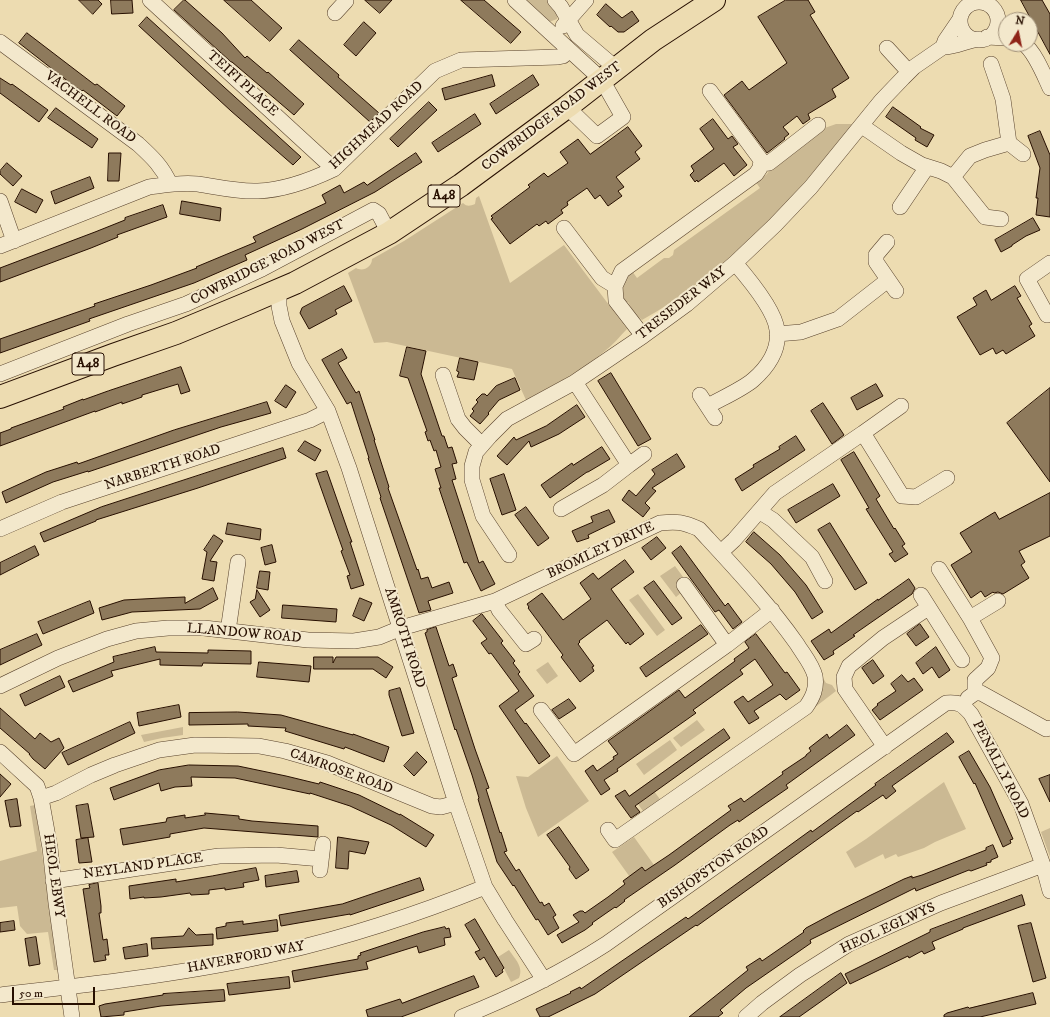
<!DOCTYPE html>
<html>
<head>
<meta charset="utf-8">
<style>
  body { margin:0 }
  #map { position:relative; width:1050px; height:1017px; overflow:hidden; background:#eddcb1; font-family:"IM FELL DW Pica",serif }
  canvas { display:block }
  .north { position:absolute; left:998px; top:12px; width:40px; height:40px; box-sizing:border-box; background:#f3e8cc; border:1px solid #a1917a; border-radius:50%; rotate:10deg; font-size:11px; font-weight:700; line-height:16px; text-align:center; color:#270f00 }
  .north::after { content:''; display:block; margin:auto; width:14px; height:18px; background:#8f2418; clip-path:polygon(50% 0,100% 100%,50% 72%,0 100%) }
  .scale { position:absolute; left:12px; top:987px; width:83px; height:18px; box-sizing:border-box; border:2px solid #270f00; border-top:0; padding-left:5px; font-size:12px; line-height:14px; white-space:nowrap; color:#270f00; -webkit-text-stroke:3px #f3e8cc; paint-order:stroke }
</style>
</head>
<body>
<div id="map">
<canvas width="1050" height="1017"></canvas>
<div class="north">N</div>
<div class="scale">50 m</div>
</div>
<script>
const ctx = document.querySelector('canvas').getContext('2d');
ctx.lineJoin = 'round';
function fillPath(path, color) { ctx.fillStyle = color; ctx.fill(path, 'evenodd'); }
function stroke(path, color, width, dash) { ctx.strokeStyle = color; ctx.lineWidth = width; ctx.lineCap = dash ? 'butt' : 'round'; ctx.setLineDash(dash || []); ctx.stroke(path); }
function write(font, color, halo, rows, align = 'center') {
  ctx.font = font + ' "IM FELL DW Pica",serif'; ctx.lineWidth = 4; ctx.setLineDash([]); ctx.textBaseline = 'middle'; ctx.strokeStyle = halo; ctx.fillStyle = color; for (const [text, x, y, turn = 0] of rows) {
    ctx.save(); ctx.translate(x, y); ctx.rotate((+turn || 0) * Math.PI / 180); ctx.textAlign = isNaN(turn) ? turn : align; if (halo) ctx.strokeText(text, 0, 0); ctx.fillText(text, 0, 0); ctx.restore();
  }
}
fillPath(new Path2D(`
  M523,0H547C553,5 559,10 557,19L549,22Z
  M836,124H853C793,199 726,273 642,320L634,313L628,302L624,304C620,285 618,286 632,271L637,278L664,258H669L673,255L674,250L760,188L755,181L766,175L776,162L822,129Z
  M479,196L510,283L564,245L627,329C620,336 613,345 605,351C581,371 553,385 526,400L512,369L387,342L374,343L348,273L356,268C363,272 372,267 372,259L404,241L463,203C467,207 470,206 475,204L476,198Z
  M675,566L686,581L682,592L676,597L660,576Z
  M638,594L665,630L657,636L629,600Z
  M548,662L558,676L547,684L536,670Z
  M818,670L826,683L832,685L836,691L810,711Z
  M697,720L705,730L681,747L673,738Z
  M183,727V735L162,738L144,742L141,735Z
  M670,740L677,750L644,775L636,764Z
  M557,756L589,801L538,837L526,808L516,776L528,777Z
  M944,782L966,829L935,842L924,848L898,857L896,854L885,859L883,854L855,868L846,852L866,839Z
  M648,783L662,802L645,814L638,804L650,795L644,786Z
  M35,805L56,951L58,970H54L48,932L27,934L20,926L17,906L0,908V861L37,851L30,806Z
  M1050,828V857L1041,832Z
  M634,837L654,865L645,871L642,867L637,871L639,874L632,880L612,852Z
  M509,950C515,959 524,967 519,978L511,982L498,957Z`), '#cbb993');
const building = new Path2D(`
  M79,0H98L102,4L93,14Z
  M111,0H132L133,13L112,14Z
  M184,0H185L222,33L245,58L247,56L267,73L268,72L304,104L294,115L232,62H231L174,10Z
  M224,0H251L282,28L270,41Z
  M365,0H392L380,13Z
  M461,0H484L521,32L511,43Z
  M786,0H808L815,12L810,15L849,78L832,89L836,97L808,114L810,119L803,124L797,116L783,127L789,134L784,138L785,139L767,153L724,95L742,81L749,90L787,63L758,17Z
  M1021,0H1042L1050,14V54Z
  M606,4L622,18L632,11L639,21L624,32H618L611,26L610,27L597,15Z
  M147,17L301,157L293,165L231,111L139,26Z
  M364,22L376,33L356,56L344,45Z
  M27,33L95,85L97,84L125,106L117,116L83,90L82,91L74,86L19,43Z
  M299,40L339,75L338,77L379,113L370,122L290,50Z
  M492,75L495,86L445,100L442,89Z
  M533,75L539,85L496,114L490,104Z
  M0,78L11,85L12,84L48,110L39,122L0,93Z
  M429,102L437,110L398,147L390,139Z
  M893,107L921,127L920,128L934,135L927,147L915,140L916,138L886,117Z
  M56,108L98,139L92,148L48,118Z
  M475,114L481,124L438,152L432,143Z
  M713,119L728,139L732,136L738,144L733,147L747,165L734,176L724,163L698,182L697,180L695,182L690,175L694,171L691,166L714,149L700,129Z
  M628,127L642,146L635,152L640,159L616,177L624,187L618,191L622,196L608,206L600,195L595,199L587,188L567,202L568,205L561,210L563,213L548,224L546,221L539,226L537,224L510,244L491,219L493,218L491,216L530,187L528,185L544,173L548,177L568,163L560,152L578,139L590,154Z
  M1040,131L1050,155V217L1036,215L1038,198H1036L1040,168L1028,136Z
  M109,153H121L119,181H108Z
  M416,153L422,162L375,192L302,229L245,255L247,260L194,283L89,319L90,321L0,353V339L95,306L94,304L151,285L197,268L196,267L256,242L253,237L326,203L322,195L340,185L344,193L364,182L367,185Z
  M7,163L22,176L13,186L0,174V171Z
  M90,177L94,188L55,204L51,192Z
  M22,189L43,200L36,213L15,202Z
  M182,201L221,208L220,221L180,214Z
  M163,205L167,217L117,235L118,237L91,248L0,282V268L95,232L125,220V218Z
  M1033,218L1040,230L1026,236L1012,245V246L1001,252L995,240Z
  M344,286L352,301L335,310L337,314L309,329L300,313L302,308Z
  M1015,286L1021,296L1017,298L1032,324L1029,326L1035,336L1006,354L1003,350L996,354L993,348L980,355L957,317L977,305L973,298L986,290L991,300Z
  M407,347L426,351L421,374L442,436H444L448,448L452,447L457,463L452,464L456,479L452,480L479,563L483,561L495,584L481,591L467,562L464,563L439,488H441L435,469L441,467L436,450L434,451L430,440L428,441L425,432L427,431L408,378L400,376Z
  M342,349L347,358L338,363L356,393L359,391L375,440H374L389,487L388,488L417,570L418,569L421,579L428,577L432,588L449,582L453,593L428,601L431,610L419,613L380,498L381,497L368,458H369L351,402L347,404L322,360Z
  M460,358L478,362L474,380L457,377L459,372L457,371Z
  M181,367L190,391L181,394L178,384L142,395V397L122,404V402L95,412V411L0,446V433L11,429V428L64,409L63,407L83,399V400L108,391Z
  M611,373L651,439L638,446L598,381Z
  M515,378L520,390L499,400L488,413L489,414L480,424L470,416L474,411L472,409L478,402L476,400L482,394H485L487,396L496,386Z
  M876,384L883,396L857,410L851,398Z
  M286,385L296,392L286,408L275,401Z
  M1050,388V482L1007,423Z
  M267,402L271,413L221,427L88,472V471L53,482L6,503L2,492L46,472L77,462L78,464L174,430Z
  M823,403L844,435L832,444L811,411Z
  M577,405L585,417L559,434L531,447L529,441L507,465L497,456L514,437L516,440L546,426Z
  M796,436L805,450L742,491L735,479L754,467L753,465L780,449L779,447Z
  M305,441L321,450L315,461L298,451Z
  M602,447L610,459L588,472H587L550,498L541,485L572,463L573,465Z
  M283,448L286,458L198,488L96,520V521L44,542L40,533L101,507Z
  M854,452L880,496L876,499L894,529L895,528L905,544L902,546L908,554L895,562L889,554L893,552L866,509L869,508L841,460Z
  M677,454L685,467L652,488L656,491L645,503L650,508L643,517L622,500L629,490L636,496L655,474L652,470Z
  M327,471L349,534L352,542H350L364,585L351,589L347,576L350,575L341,551L343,550L316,474Z
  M504,474L516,510L502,515L490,479Z
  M833,484L840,496L796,523L788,510Z
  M1050,493V536L1019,551L1025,562L1021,565L1029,578L1003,594L998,592L994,593L993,592L985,597L981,591L971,598L951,565L972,552L960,533L995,512L999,519Z
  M526,507L549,538L538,546L515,515Z
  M609,510L615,522L588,535L589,538L577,542L572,531L593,522L591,517Z
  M228,523L261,529L260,540L226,534Z
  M830,523L867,583L855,590L818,530Z
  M754,532L780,555L806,585L823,612L812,619L795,592L771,564L746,542Z
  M214,535L223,541L210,561L217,562L214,581L202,579L207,552L204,550Z
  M657,537L666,548L651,560L642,548Z
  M272,545L276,562L265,565L261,548Z
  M35,546L39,555L0,575V563Z
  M681,546L725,606L728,603L742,622L733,629L719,610L715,612L672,553Z
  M625,560L634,572L611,589L644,634L630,645L628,642L626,644L607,620L579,641L580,642L578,644L594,666L592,667L594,671L580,682L561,657L563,655L528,608L529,607L527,604L542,593L563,620L591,599L580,583L593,573L598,579Z
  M260,571L270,572L268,590L257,588Z
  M909,579L915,588L912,594L853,635L855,636L833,651L834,654L824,660L811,641L829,629L831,633L878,599V600Z
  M654,581L682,618L672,625L644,588Z
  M213,588L218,599L200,609L132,612L102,620L99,608L124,600L161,598L185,597V603Z
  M257,590L270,610L260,617L250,602L255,599Z
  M360,598L372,603L364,621L353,616Z
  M90,601L94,613L43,634L38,622Z
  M283,605L337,609L336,622L282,618Z
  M482,614L503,641L501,643L515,661L513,663L520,672L518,674L534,696L515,710L525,724L526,723L550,756L539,764L499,706L519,691L491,653L489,654L481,643L487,639L473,621Z
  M920,624L929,637L916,646L907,634Z
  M701,625L708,634L646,677L640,668Z
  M436,627L449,666L453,664L457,676L452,678L475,749L489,788L486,789L500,833L501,832L507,851L504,852L516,871L519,869L540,903L542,902L544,906L549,903L556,915L553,917L559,928L548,935L538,919L536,920L514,885L513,886L497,862L478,799L479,798L472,775L456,729L455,730L425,633L427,632V630Z
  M37,634L42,645L0,665V650Z
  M756,634L785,673L787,672L800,690L786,700L780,694L754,711L759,718L749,724L734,702L743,696L748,702L773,685L755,659L740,670L743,674L693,710L696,713L617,769L618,771L604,780L610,789L601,795L585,771L593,765L597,771L614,759L613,757L618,754L608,741L679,690L685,698L735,661L734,659L749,648L745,642Z
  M155,647L156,652L208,653V650L251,651V664L203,663L202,666L160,665V659L111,671L113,676L73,692L68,681L114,662L113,657Z
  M936,647L950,670L939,678L932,667L923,674L916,663Z
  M314,657H333V663L336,657H378L393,667L386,678L373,669H314Z
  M873,660L884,676L873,684L862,668Z
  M259,662L311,666L309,682L257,677Z
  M902,675L908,682L914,678L923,690L880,720L872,710L878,705L877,704L896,691L891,684Z
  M60,676L65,687L25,706L20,695Z
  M400,688L414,733L402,736L389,695V691Z
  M569,699L576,708L559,719L552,710Z
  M179,705L181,717L139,726L137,713Z
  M0,708L35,739L40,733L51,742L59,738L64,748L45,769L33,759L29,754H30L0,728Z
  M238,712L281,715L353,735V734L389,747L384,762L345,747L344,749L285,731L286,728L248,726V724L189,725V713Z
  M130,722L135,733L68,765L62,753Z
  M847,725L855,735L786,785L788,788L746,817L739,822L738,820L730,825L675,865L624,900L625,901L616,908L615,907L592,923L593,924L585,930L562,943L557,935L579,922L573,915L580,911H583L585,913L608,897L625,884L623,881L642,867L645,871L669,855L731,810L728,806L741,798L744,802L783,774L782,772L806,756V755L811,751L809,748L827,734L829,738Z
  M724,729L730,738L635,806L640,812L631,818L615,796L625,790L629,796Z
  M947,733L954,742L892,786L896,791L886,799L883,795L858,812L857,811L697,926L696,925L595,994L548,1017H540L536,1009L571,993L570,992L580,987L581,989L686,917L688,919L811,830L812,832L876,785L875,784Z
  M969,751L990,787L1013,839L1010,840L1011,843L1003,847L975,783L974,784L959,757Z
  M417,752L427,762L414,776L404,766Z
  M189,765L238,766L286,776L319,784L320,782L359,795L400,815V814L434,835L426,847L391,825L350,806L310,793V794L235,778L191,777L192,786L175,787L161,791L159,783L114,800L110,788L159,770Z
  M0,774L11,784L0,797Z
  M1050,775V802L1039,779Z
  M17,799L21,826L10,827L5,801Z
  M88,804L94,837L81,838L76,806Z
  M205,813L239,816V819L252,821L318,826V837L204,828L170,834V837L123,845L120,829L166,822L167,818L185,815V818L205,815Z
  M559,827L589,870L576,879L569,869L570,867L547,835Z
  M338,837L369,842L365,854L349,851L348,869L336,868Z
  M88,838L92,862L79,863L76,840Z
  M993,845L998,857L991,860V862L986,863L987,865L971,871L969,870L916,891L915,888L810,940L811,943L746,988L720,1010L723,1013L718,1017H689L748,970L746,967L760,958L762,961L804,932L803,931L806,928L834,913L904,879L912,876V878L922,875L986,850V848Z
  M256,868L259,880L243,883L244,887L225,890V888L209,890V894L191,895L190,893L161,897L144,898V897L130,899L129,886L176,879V882L212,876Z
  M297,871L299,882L266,887L265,876Z
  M420,878L424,890L398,899L350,915V914L281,926L279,915L342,904Z
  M98,883L101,906V913H99L103,940L107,939L109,955H105L106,960L94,962L83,889L90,888L89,885Z
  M1022,895L1025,905L963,928V929L932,942L935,949L924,954L922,951L909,958L908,956L850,984L845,974L930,932V930Z
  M475,919L504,968L502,970L503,972L496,977L484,957L480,960L475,952L480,950L465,925Z
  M277,920L278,931L217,939L216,928L226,926V923L243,921V924Z
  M14,921L15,930L0,932V923Z
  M1031,923L1046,978L1033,982L1018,926Z
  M445,927L446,929L449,928L451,937L444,938L445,945L419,953L417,946L366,962L368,969L294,982L292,971L358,959V956L361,955L360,953L423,932Z
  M189,928L196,935L213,934V945L152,949L151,938L183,936Z
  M36,937L40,964L29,966L25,939Z
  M147,944L148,956L125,959L123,948Z
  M841,973L847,983L799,1017H780Z
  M474,976L479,987L415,1012L401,1017H368L366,1010L400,999L402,1003Z
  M289,977L290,988L229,995L227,984Z
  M224,990L225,1001L161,1006L124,1012V1015L101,1017L99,1006L105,1004L163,995V994Z
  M1033,993L1036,1004L980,1017H944V1015L947,1013L968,1007L969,1008Z`);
fillPath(building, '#8e7a5c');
stroke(building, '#270f00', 1);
const minor = new Path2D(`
  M150,0L334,169
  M515,0L602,80L623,117L597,136L567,107
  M555,0L561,7L577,35L617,69
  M960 21a19 19 0 1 1 38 0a19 19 0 1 1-38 0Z
  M335,13L346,1L344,0
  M563,26L586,0
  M987,37L1006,38
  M0,42L138,144C152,157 162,166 170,184
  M1024,44C1035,52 1044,75 1050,88
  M943,47C953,48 966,41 978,39
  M887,48L909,72
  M991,64L1003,99L1009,143L1023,154
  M862,126L901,153L922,165L941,171L953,177L985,217L1001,219
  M761,164L769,163L818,125
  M953,177L970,156L985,150L1009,143
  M0,201L14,241
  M900,207L927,167
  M564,228L602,278L615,286
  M887,242L876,255V262L896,291
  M0,246L149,187C165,185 181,182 198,184C218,187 238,192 258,191C285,190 311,180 334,169L435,71L461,60L558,57L563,56L569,50
  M1050,263L1027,279L1047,315L1050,313
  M275,292L279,299V306L282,321L299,363L328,411L349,468L456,803L485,887L505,920L544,980
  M777,334L801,332L838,319L888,280
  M643,336L616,301L615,286L622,271L756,174L760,168L761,160L710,91
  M0,374L128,324L186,304L262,269L373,210L379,214L389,233
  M443,375L458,419L465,428L482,445
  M700,395L715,418
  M708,406C722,398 741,390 753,380C767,368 780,350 777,330C775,310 748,278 735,263
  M863,433L901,406
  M629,465L644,454
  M561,509L603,485L629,465L575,382
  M760,512L773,520L812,557L825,581
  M0,529L62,502L310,420L328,411
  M721,552L734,540L775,493L863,433L902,496L916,497L947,478
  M509,555L483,516L472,480V466L476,452L490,436L507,419L575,382L643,336L687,304L735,263L775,225L811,187L881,101L903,78L914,67L943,47L945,41L960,19
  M939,569L970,618
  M684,585L727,645
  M921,595L962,660
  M495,601L499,610L526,644L534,639
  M228,631L238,562
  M0,686L58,658L107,639L136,631L168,628H204L308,640L354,641L379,637L401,628L495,601L660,523C677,521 683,522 699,529C733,566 768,603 797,644C803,654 812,664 815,676C817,688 813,697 806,707L615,840L608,830
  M975,693V680L988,668L992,658L970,618L998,601
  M968,698L975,693H981L1046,729L1050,728
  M541,710L574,754L727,645L772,610
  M885,747L845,689L844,677L849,666L883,638L928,608
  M0,752L37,786L41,798L50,848L56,903L72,1017
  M41,798L56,793L91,775L115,765L159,750L195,745L259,746L285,751L327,763L432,806L441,807L456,803
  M320,870L323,844
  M53,881L219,856L276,855L321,859
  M0,995C93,984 186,974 278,953C348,937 418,914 485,887
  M462,1017C512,997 561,973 606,944L946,703C960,702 962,704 971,714L1021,804L1043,865L1050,891
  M746,1017L762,1003L800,975L849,944L941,903L1043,865`);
const highway = new Path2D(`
  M0,397L113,355L176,333L246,304L295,283L389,233L461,185L567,107L653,40L714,0`);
stroke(minor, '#58422c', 16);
stroke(highway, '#270f00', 24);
stroke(minor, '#f3e8cc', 15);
stroke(highway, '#eddcb1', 22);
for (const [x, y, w] of [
  [444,196,32],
  [88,364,32]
]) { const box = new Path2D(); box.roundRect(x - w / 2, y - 11, w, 22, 3); ctx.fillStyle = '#f3e8cc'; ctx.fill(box); stroke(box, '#270f00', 1); }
write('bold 13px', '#270f00', null, [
  ["A48",444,196],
  ["A48",88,364]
]);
write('14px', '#270f00', '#f3e8cc', [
  ["TEIFI PLACE",242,84,42],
  ["VACHELL ROAD",90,108,37],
  ["COWBRIDGE ROAD WEST",552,117,-37],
  ["HIGHMEAD ROAD",377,126,-43],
  ["COWBRIDGE ROAD WEST",268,263,-27],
  ["TRESEDER WAY",682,304,-38],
  ["NARBERTH ROAD",163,468,-18],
  ["BROMLEY DRIVE",601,551,-25],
  ["LLANDOW ROAD",244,634,5],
  ["AMROTH ROAD",404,638,72],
  ["PENALLY ROAD",1000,770,63],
  ["CAMROSE ROAD",341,772,20],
  ["NEYLAND PLACE",143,867,-8],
  ["BISHOPSTON ROAD",714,868,-35],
  ["HEOL EBWY",53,876,82],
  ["HEOL EGLWYS",888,929,-25],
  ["HAVERFORD WAY",246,958,-11]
]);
</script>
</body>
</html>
